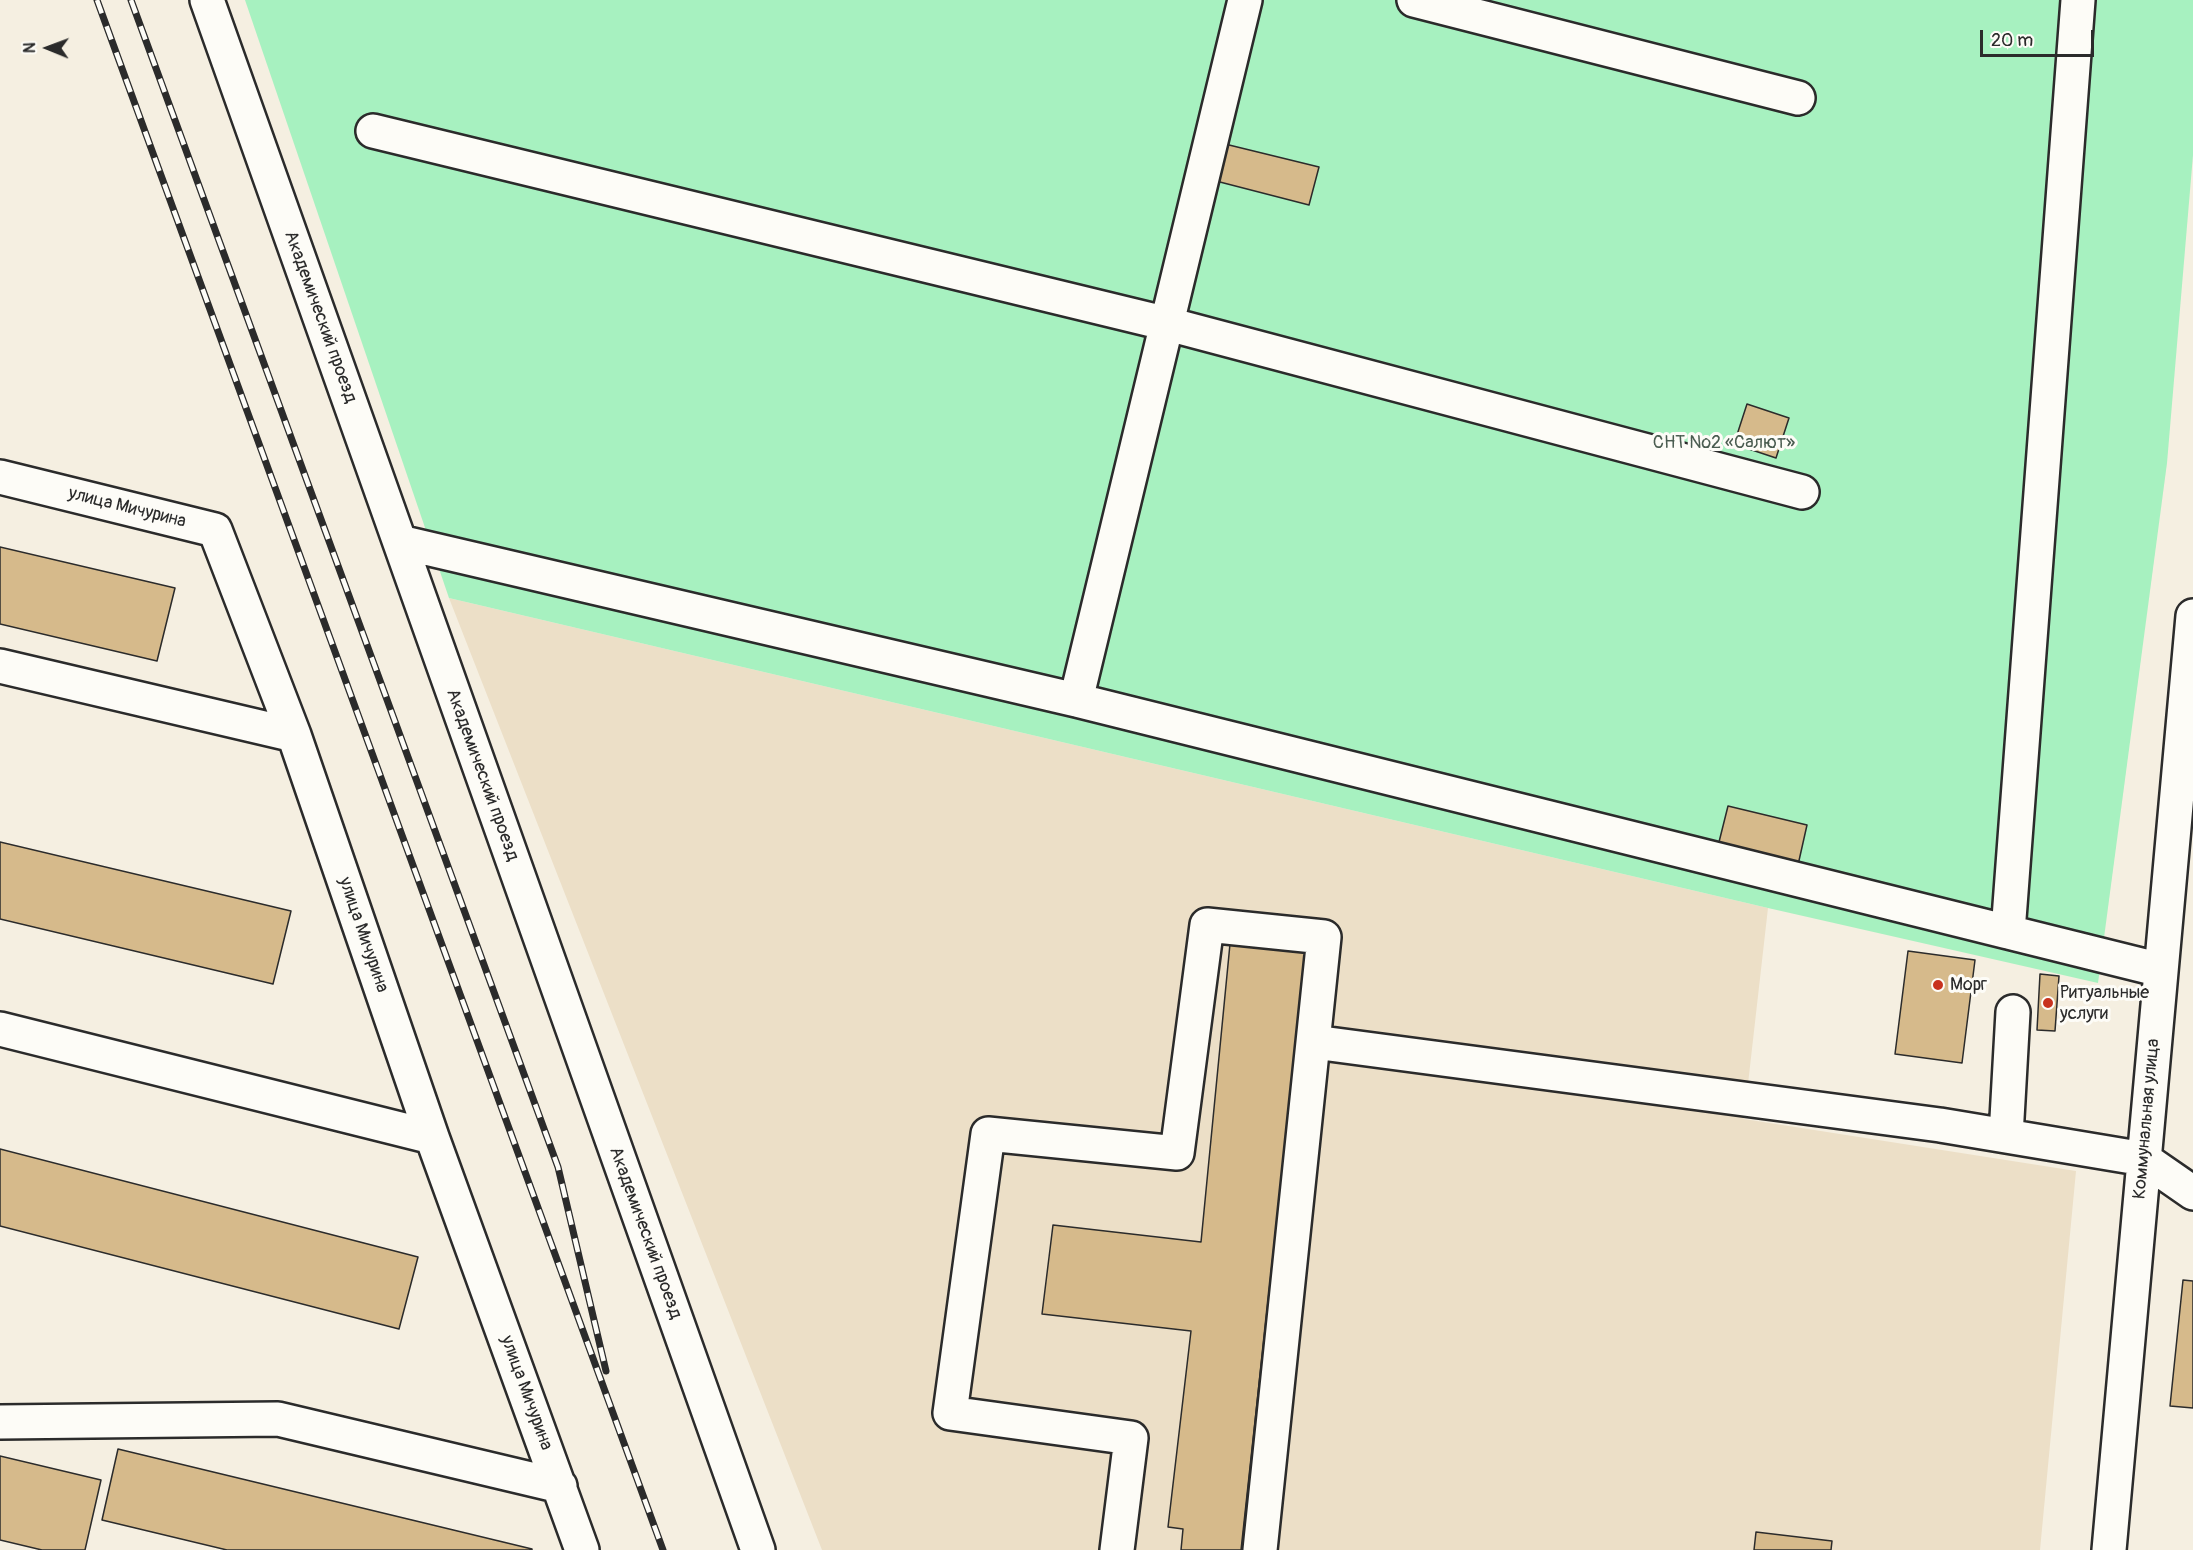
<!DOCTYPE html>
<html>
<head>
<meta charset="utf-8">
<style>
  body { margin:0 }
  #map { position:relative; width:2193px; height:1550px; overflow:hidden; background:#f5efe1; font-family:Pangolin,sans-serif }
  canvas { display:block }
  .north { position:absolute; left:18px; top:18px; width:60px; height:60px; -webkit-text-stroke:4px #fdfcf7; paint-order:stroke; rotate:271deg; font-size:16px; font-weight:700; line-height:24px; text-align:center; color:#2b2b2b }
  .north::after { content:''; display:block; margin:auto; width:21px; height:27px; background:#2b2b2b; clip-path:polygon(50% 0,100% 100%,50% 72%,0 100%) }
  .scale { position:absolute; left:1980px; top:30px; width:114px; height:27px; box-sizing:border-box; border:3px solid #2b2b2b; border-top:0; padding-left:8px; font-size:18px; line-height:21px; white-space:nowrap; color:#2b2b2b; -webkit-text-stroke:4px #fdfcf7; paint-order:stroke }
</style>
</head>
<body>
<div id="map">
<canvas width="2193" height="1550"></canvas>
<div class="north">N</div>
<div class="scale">20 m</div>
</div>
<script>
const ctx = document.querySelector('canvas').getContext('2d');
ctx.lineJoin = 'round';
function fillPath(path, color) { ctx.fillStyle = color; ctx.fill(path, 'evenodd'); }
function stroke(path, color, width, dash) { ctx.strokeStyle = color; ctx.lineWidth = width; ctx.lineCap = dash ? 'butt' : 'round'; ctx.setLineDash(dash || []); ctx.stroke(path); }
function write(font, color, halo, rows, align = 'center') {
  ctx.font = font + ' Pangolin,sans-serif'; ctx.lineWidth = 6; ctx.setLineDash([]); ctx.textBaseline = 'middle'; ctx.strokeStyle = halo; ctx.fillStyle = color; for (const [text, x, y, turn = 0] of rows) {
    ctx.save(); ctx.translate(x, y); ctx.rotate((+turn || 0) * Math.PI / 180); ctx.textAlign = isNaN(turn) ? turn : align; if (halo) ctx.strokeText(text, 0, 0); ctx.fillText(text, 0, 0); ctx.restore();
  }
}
fillPath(new Path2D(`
  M449,598L1768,908L1744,1119L2076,1171L2040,1550H1831L1832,1541L1756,1532L1754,1550H1241L1306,952L1230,944L1201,1242L1053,1225L1042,1314L1191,1331L1168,1527L1183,1529L1181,1550H822Z`), '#ecdfc7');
fillPath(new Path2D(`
  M245,0H2193V155L2167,463L2098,983L1768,908L449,598Z`), '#a7f1c0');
const building = new Path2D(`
  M1225,144L1319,167L1309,205L1216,181Z
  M1747,404L1789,418L1776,458L1734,444Z
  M0,547L175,588L157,661L0,624Z
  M1728,806L1807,825L1798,865L1718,846Z
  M0,842L291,911L273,984L0,919Z
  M1230,944L1306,951L1241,1550H1181L1183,1529L1168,1527L1191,1331L1042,1314L1053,1225L1201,1242Z
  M1908,951L1975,960L1962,1063L1895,1054Z
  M2040,974L2059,976L2055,1031L2037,1030Z
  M0,1149L418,1257L399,1329L0,1226Z
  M2183,1280L2193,1281V1408L2170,1406Z
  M118,1449L532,1549V1550H227L102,1520Z
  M0,1456L101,1480L85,1550H42L0,1540Z
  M1756,1532L1832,1541L1831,1550H1754Z`);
fillPath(building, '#d6ba8b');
stroke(building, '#2b2b2b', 1.5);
const minor = new Path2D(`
  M207,0L758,1550
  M1414,0L1798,98
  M2078,0L2008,932L2161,970
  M373,131L1168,324L1802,492
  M0,477L215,530L294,735L432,1137L582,1550
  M400,542L1076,700L2008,932
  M0,666L294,735
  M1076,700L1245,0
  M0,1029L432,1137
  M1314,1042L1940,1125L2144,1159L2193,1193
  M2006,1136L2013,1012
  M0,1422L278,1419L560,1486
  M1117,1550L1131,1438L950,1413L988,1134L1177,1153L1207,925L1324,937L1260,1550
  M2109,1550L2193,616`);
stroke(minor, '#2b2b2b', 38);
stroke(minor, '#fdfcf7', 33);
const rail = new Path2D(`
  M97,0L663,1550
  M131,0L558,1167L606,1371`);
stroke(rail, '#2b2b2b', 7);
stroke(rail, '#fdfcf7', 4.5, [14]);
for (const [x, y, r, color] of [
  [1938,985,6,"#c8321e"],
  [2048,1003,6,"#c8321e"]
]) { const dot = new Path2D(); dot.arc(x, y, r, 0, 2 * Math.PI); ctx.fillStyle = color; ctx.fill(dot); stroke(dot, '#fdfcf7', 2); }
write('18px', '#2b2b2b', '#fdfcf7', [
  ["Академический проезд",320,317,70],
  ["улица Мичурина",127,508,14],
  ["Академический проезд",482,775,70],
  ["улица Мичурина",363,935,71],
  ["Коммунальная улица",2147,1119,-85],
  ["Академический проезд",645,1233,70],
  ["улица Мичурина",526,1393,70]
]);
write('18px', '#4a5c50', '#fdfcf7', [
  ["СНТ №2 «Салют»",1724,443]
]);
write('18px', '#2b2b2b', '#fdfcf7', [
  ["Морг",1950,985],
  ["Ритуальные",2060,993],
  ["услуги",2060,1014]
], 'left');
</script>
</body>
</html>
